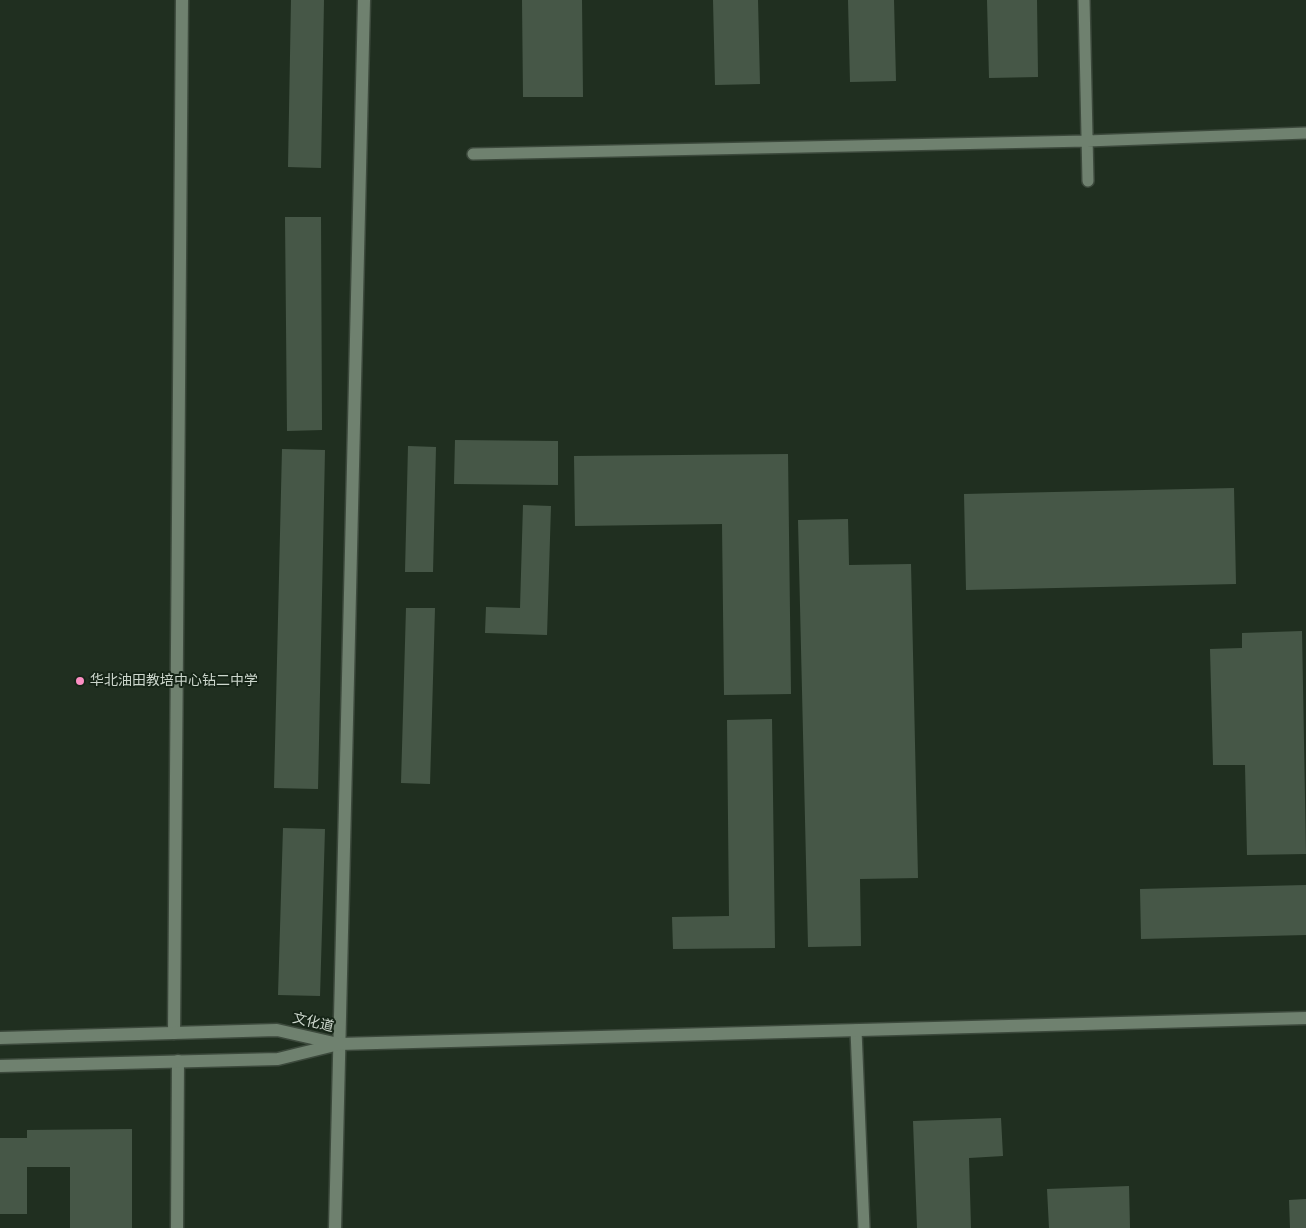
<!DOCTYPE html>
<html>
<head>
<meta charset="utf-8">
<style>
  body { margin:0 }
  canvas { display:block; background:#202f20 }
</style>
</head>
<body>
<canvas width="1306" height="1228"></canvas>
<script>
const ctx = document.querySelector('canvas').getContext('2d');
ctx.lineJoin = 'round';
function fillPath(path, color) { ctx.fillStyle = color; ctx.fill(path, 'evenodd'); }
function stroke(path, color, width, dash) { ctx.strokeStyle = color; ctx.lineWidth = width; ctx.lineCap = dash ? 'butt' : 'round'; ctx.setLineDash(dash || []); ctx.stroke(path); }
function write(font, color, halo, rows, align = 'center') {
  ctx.font = font + ' "Space Grotesk","Noto Sans SC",sans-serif'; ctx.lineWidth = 4; ctx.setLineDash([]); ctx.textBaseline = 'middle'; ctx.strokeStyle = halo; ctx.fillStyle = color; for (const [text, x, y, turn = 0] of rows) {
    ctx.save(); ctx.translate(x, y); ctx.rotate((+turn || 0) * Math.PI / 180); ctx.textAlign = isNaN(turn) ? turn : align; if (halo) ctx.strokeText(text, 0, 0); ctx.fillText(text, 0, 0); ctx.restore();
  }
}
fillPath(new Path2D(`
  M291,0H324L321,168L288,167Z
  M522,0H582L583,97H523Z
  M713,0H758L760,84L715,85Z
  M848,0H894L896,81L850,82Z
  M987,0H1037L1038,77L989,78Z
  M285,217H321L322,430L287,431Z
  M455,440L558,441V485L454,484Z
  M408,446L436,447L433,572H405Z
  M282,449L325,450L318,789L274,788Z
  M788,454L791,694L724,695L722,524L575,526L574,456Z
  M1234,488L1236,584L966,590L964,494Z
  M523,505L551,506L547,635L485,633L486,607L520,608Z
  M848,519L849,565L911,564L918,878L860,879L861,946L808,947L798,520Z
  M406,608H435L430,784L401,783Z
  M1302,631L1306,854L1247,855L1245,765H1213L1210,649L1242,648V633Z
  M772,719L775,948L673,949L672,917L729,916L727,720Z
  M283,828L325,829L320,996L278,995Z
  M1306,885V935L1141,939L1140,889Z
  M1001,1118L1003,1156L969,1158L971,1228H917L913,1121Z
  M132,1129V1228H70V1167H27V1214H0V1138H27V1130Z
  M1129,1186L1130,1228H1049L1047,1189Z
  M1306,1199V1228H1290L1289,1200Z`), '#465747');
const lane = new Path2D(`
  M1084,0L1088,181
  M473,154L1087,141L1306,133
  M856,1030L864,1228`);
const street = new Path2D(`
  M174,1033L182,0
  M177,1228L178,1061
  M335,1228L364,0`);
const secondary = new Path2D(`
  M0,1038L277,1030L334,1043
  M0,1066L278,1059L339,1044L1306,1018`);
stroke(lane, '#3c493c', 14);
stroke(street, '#3c493c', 15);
stroke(secondary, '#3c493c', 15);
stroke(lane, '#6f816f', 11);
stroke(street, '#6f816f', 12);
stroke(secondary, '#6f816f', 12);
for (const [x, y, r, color] of [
  [80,681,5,"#fc8fc3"]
]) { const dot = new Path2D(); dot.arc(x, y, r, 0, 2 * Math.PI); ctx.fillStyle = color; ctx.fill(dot); stroke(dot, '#162517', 2); }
write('14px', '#cdd7cd', '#162517', [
  ["华北油田教培中心钻二中学",90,681]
], 'left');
write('14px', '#cdd7cd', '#162517', [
  ["文化道",313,1023,13]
]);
</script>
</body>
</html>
